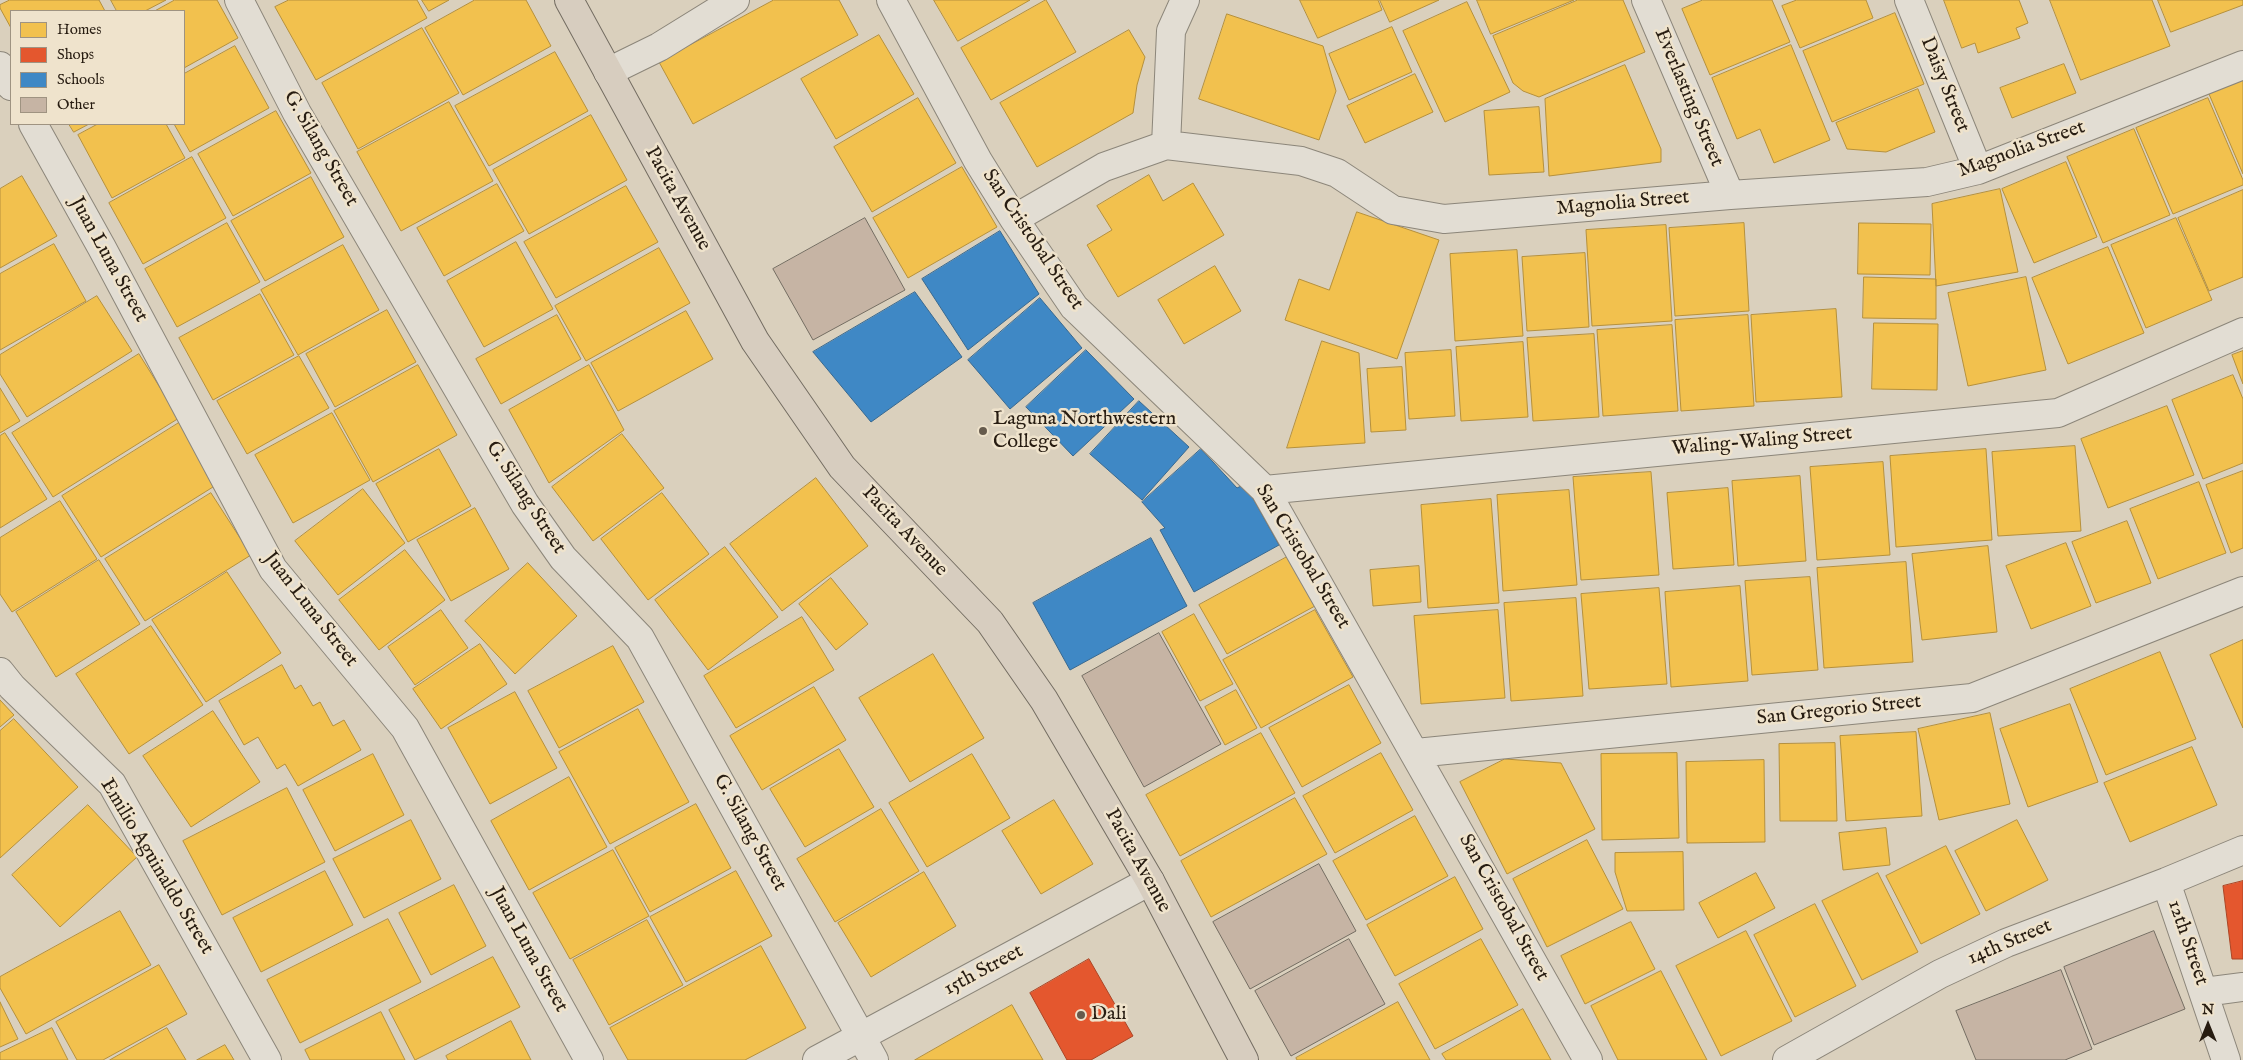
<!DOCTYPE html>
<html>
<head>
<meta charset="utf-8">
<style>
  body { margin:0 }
  #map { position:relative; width:2243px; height:1060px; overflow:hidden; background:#dad0bd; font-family:"IM FELL English",serif }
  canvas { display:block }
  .legend { position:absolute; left:10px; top:10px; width:175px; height:115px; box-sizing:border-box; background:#efe3cc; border:1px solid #9f9381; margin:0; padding:6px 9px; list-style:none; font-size:15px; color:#271c11 }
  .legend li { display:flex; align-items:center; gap:10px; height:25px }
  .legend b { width:25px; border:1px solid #9f9381 }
  .north { position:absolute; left:2183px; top:1000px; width:50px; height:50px; -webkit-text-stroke:4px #efe3cc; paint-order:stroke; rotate:0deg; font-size:14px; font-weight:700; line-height:20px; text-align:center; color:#271c11 }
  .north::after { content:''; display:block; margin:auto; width:18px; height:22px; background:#271c11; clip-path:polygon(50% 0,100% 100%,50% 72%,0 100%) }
</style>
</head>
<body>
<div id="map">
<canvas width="2243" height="1060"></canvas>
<ul class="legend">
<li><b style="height:14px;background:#f2c14e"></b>Homes</li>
<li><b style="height:14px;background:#e4572e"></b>Shops</li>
<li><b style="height:14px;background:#3f88c5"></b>Schools</li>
<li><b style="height:14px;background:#c6b4a4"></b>Other</li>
</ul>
<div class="north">N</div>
</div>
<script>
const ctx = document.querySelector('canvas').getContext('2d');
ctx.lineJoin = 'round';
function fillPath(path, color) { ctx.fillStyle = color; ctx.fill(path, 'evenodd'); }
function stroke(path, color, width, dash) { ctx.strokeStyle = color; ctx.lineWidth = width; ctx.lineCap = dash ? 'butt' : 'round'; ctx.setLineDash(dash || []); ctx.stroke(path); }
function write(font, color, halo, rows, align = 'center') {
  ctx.font = font + ' "IM FELL English",serif'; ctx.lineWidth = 5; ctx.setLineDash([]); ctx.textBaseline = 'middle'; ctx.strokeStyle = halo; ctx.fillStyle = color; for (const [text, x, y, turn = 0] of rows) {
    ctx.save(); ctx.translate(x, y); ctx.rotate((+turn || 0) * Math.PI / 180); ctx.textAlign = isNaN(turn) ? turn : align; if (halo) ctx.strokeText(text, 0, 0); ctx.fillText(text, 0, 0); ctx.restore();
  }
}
const homes = new Path2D(`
  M10,0H99L105,11H11V28L0,8V5Z
  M111,0H166L145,11H117Z
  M175,0H217L238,38L184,68V11H155Z
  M289,0H417L427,18L316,80L275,7Z
  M422,0H449L429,11Z
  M475,0H526L551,46L463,95L425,28Z
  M774,0H839L858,35L693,124L659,62Z
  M934,0H1030L958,41Z
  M1046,0L1076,52L991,100L961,48Z
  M1300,0H1378L1382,10L1318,38Z
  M1380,0H1439L1390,22Z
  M1477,0H1574L1491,34Z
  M1578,0H1623L1645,52L1539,97L1523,91L1513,83L1493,36Z
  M1703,0H1772L1790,42L1710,75L1682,9Z
  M1797,0H1866L1873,18L1800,48L1782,6Z
  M1944,0H2019L2028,23L2016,28L2020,38L1978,53L1975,43L1962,48Z
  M2050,0H2152L2170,46L2081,80Z
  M2158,0H2243V5L2171,32Z
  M1467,2L1510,92L1445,122L1403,31Z
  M1895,13L1924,84L1832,122L1803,51Z
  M1227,14L1323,46L1336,91L1319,140L1199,99Z
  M1392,27L1412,72L1349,100L1329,54Z
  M422,28L459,93L358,149L322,83Z
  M1129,30L1145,57L1137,85L1133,113L1037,167L1000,103Z
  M879,35L914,94L836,139L801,79Z
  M1791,45L1830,140L1774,163L1760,129L1737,139L1712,78Z
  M235,46L269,108L190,152L174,124H184V74Z
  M555,52L588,111L489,166L455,106Z
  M2064,64L2076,93L2012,118L2000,88Z
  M1625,65L1661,149V162L1549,176L1545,99Z
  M1415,74L1433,112L1365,143L1347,106Z
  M2243,80V174L2209,94Z
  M1918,89L1935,132L1886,152L1847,149L1836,123Z
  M918,98L956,163L872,212L834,147Z
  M2208,98L2243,180V185L2173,214L2136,128Z
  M449,102L493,181L401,231L357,152Z
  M1539,107L1544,172L1489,175L1484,111Z
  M276,111L311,173L233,216L198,154Z
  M591,115L627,180L529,234L493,170Z
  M69,124H89L74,132Z
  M98,124H166L185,158L112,198L78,135Z
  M2134,129L2170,215L2103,243L2067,157Z
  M192,157L226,218L143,264L109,203Z
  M2066,162L2097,237L2034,263L2002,189Z
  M962,167L997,227L908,278L873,218Z
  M1149,175L1163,201L1193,183L1224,235L1118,297L1087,245L1112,230L1097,206Z
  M22,176L57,236L0,268V189Z
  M311,177L344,237L265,281L231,221Z
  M497,184L524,231L444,276L417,228Z
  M626,186L658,242L556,298L524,242Z
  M2000,189L2018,272L1936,286L1932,204Z
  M2243,190V277L2209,291L2178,218Z
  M1357,212L1439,240L1397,359L1285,320L1299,279L1329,290Z
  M2176,218L2212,300L2146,328L2111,245Z
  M227,223L260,282L177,327L145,269Z
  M1744,223L1749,311L1675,316L1669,228Z
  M1859,223L1931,224L1930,275L1858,274Z
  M1666,225L1672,321L1592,326L1586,230Z
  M516,242L553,309L484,347L447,281Z
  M54,244L86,301L0,350V274Z
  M343,245L379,310L298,355L261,290Z
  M2108,247L2144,333L2068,364L2032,278Z
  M659,248L690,303L586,361L555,306Z
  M1517,250L1523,336L1455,341L1450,254Z
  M1585,253L1589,327L1527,331L1522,257Z
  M1215,266L1241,311L1184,344L1158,300Z
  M1864,277L1936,279V319L1863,318Z
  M2026,277L2046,370L1968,386L1948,293Z
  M260,294L294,355L213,400L179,338Z
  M97,296L132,351L27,417L0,374V355Z
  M1836,309L1842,397L1756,402L1751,315Z
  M387,310L416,362L335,407L306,354Z
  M686,311L713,359L618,411L591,363Z
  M557,315L581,359L501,404L476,359Z
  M1748,315L1754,406L1681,411L1675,320Z
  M1874,323L1938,324L1937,390L1872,389Z
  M1672,325L1678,411L1603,416L1597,330Z
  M1594,334L1599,417L1533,421L1527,338Z
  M1322,341L1359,353L1365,443L1287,448Z
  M1523,342L1528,417L1461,421L1456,347Z
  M1451,350L1455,416L1409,419L1405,353Z
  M2243,351V384L2232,355Z
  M139,354L179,418L53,497L12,433Z
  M299,356L329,408L247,454L217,401Z
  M418,365L457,435L373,482L334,411Z
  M589,365L624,430L549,483L509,410Z
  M1402,367L1406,430L1371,432L1367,369Z
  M2233,375L2243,399V463L2203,479L2172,400Z
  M0,388L20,421L0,433Z
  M2167,406L2194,475L2108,508L2081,439Z
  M332,413L370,480L293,523L255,455Z
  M182,421L221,482L101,557L62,496Z
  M5,433L47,499L0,528V436Z
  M622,434L664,488L593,541L552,487Z
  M2075,446L2081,531L1998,536L1992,452Z
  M439,449L471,506L408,542L376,484Z
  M1986,449L1992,540L1896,547L1890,456Z
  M1883,462L1890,555L1817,560L1810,467Z
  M2243,471V548L2231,553L2206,485Z
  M1651,472L1659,575L1581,580L1573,477Z
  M1800,476L1806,561L1738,566L1732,481Z
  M816,478L868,546L782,611L730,544Z
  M2199,482L2226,553L2158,579L2130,509Z
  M1728,488L1734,565L1673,569L1667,493Z
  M363,489L405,543L338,595L295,541Z
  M1569,490L1577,585L1503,591L1497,495Z
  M211,493L251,555L145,621L105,559Z
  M662,493L709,554L648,600L601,539Z
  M1491,499L1499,603L1428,608L1421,505Z
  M60,501L97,559L12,612L0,594V538Z
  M475,508L509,569L451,601L417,540Z
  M2127,521L2151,583L2096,603L2072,542Z
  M2066,543L2091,606L2031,629L2006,566Z
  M1988,546L1997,632L1922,640L1912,554Z
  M725,547L778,617L708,670L655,600Z
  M405,550L445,600L379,650L339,600Z
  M1287,557L1315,606L1227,654L1199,605Z
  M99,560L140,624L56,677L16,612Z
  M1906,562L1913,662L1824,668L1817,568Z
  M528,563L577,616L515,674L465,621Z
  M1419,566L1421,602L1373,606L1370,570Z
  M227,572L281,653L206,702L152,620Z
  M1810,577L1818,670L1752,675L1745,581Z
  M831,578L868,624L836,650L799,604Z
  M1740,586L1748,681L1671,687L1665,592Z
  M1659,588L1667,684L1589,689L1581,594Z
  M1576,598L1583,696L1511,701L1504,603Z
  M441,610L468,648L415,685L388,647Z
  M1315,610L1353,677L1261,728L1223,660Z
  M1498,610L1505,698L1421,704L1414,616Z
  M1194,614L1233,684L1200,701L1162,632Z
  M802,617L834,670L736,728L704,676Z
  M151,626L203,705L129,754L76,674Z
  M2243,640V728L2210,655Z
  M480,644L507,684L441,729L413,689Z
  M613,646L644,702L559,748L528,691Z
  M2160,652L2196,739L2106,775L2070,689Z
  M933,654L984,738L910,782L859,698Z
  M282,665L295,689L301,685L313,706L320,702L333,726L344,720L361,750L298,786L285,764L277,769L258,737L244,745L219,701Z
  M1349,685L1381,743L1302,787L1269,728Z
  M814,687L846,740L762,790L730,736Z
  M1236,690L1257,728L1225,745L1205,707Z
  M515,692L557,768L490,804L448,728Z
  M0,700L14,715L0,727Z
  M2070,704L2098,782L2028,807L2000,729Z
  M638,709L689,802L610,844L559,752Z
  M213,711L260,782L191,827L143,756Z
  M1990,713L2010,804L1939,820L1918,729Z
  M14,719L78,787L0,858V731Z
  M1916,732L1922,816L1846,821L1840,736Z
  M1261,733L1295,793L1180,856L1146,795Z
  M1835,743L1837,821H1780L1779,744Z
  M2192,747L2217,805L2130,842L2104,783Z
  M839,749L874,807L805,847L770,789Z
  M1381,753L1413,810L1335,853L1303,796Z
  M1677,753L1679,838L1602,840L1601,754Z
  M373,754L404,815L335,851L303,790Z
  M972,754L1010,818L927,867L889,803Z
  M1505,759L1561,763L1595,829L1507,874L1460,782Z
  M1764,760L1765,842L1687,843L1686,762Z
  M569,777L607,847L529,890L491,821Z
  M287,788L325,862L222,915L183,841Z
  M1295,798L1327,854L1211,917L1181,861Z
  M1054,800L1093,864L1041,894L1002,831Z
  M696,804L731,868L650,912L615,848Z
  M88,805L137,857L60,927L12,875Z
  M881,809L919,871L835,922L797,859Z
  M1415,816L1448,876L1366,920L1333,861Z
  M411,820L441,879L364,918L333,859Z
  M2017,820L2048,880L1986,911L1955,851Z
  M1886,828L1890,865L1843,870L1839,833Z
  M1587,840L1623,909L1547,947L1513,879Z
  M1946,846L1980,914L1921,944L1886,876Z
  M613,850L649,916L570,959L533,893Z
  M1683,852L1684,910L1627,911L1615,872V853Z
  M325,871L353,925L261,972L233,918Z
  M736,871L772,936L686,982L650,917Z
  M924,872L956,926L871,977L838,923Z
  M1756,873L1775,908L1718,938L1699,903Z
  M1878,873L1918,952L1862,980L1822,901Z
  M1455,877L1483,929L1395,976L1367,925Z
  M454,885L486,946L431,975L399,913Z
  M1815,904L1856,986L1795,1017L1754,935Z
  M120,911L151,965L26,1034L0,988V977Z
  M388,919L421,982L300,1043L267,980Z
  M647,920L683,985L609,1025L573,960Z
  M1631,922L1655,969L1585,1004L1561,956Z
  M1746,931L1792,1021L1721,1056L1676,966Z
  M1481,939L1518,1005L1435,1049L1399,984Z
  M761,946L806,1028L745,1060H628L610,1028Z
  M493,957L520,1007L415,1060L389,1010Z
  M159,965L187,1014L103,1060H77L56,1022Z
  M1661,971L1707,1060H1618L1591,1006Z
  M0,1002L18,1039L0,1047Z
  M1398,1002L1430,1060H1297L1296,1058Z
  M1012,1005L1043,1060H915Z
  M1523,1009L1551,1060H1446L1442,1054Z
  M381,1012L405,1060H310L305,1050Z
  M511,1021L531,1060H448L446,1056Z
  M52,1028L68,1060H0V1053Z
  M167,1028L186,1060H110Z
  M225,1045L234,1060H197Z`);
fillPath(homes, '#f2c14e');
stroke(homes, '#b5903c', 1);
const shops = new Path2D(`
  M2243,881V959H2232L2223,886Z
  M1089,959L1133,1036L1091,1060H1067L1030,993Z`);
fillPath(shops, '#e4572e');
stroke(shops, '#ab4525', 1);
const schools = new Path2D(`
  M1000,231L1039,294L968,350L922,279Z
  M915,292L962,357L871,422L813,352Z
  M1040,298L1082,348L1010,409L968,360Z
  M1086,350L1134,399L1073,456L1026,407Z
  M1139,401L1189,447L1142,500L1090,454Z
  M1201,449L1237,488L1245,484L1279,545L1194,592L1160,530L1165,528L1142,502Z
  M1151,538L1187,606L1070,670L1033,603Z`);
fillPath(schools, '#3f88c5');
stroke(schools, '#38688f', 1);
const building = new Path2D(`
  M865,218L905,290L813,340L773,269Z
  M1159,633L1221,744L1144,787L1082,676Z
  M1319,864L1356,931L1250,989L1213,922Z
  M2154,931L2185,1009L2094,1045L2064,967Z
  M1349,939L1385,1004L1291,1056L1255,991Z
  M2061,970L2092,1049L2065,1060H1976L1956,1011Z`);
fillPath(building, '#c6b4a4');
stroke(building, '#746d62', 1);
const minor = new Path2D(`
  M239,0L297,113L525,504L563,558L640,638L874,1060
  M891,0L978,161L1014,219L1074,307L1265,490L1588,1060
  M1646,0L1730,195
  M1909,0L1978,170
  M0,66L11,86
  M608,72L659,47L735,0
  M33,124L102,248L273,569L405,728L589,1060
  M1166,145L1171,31L1185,0
  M1014,219L1104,167L1166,145L1301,161L1337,173L1393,210L1444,219L1730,195L1927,182L1978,170L2243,65
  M1265,490L2058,413L2243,332
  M0,672L12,687L112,784L267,1060
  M1416,753L1972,698L2243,591
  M2166,882L2226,1060
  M2204,992L2243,987
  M817,1060L1150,881
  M1787,1060L1940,974L2006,943L2166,882L2243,850`);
const major = new Path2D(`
  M569,0L755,341L842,467L990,622L1044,700L1150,881L1244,1060`);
stroke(minor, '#8c867a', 30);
stroke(major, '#746d62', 30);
stroke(minor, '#e2ddd3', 28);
stroke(major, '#d7cdbf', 28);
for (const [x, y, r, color] of [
  [983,431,5,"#665b4d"],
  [1081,1015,5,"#665b4d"]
]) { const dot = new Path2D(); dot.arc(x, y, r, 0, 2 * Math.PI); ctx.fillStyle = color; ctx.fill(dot); stroke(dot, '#efe3cc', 2); }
write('20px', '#271c11', '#efe3cc', [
  ["Daisy Street",1944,85,68],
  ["Everlasting Street",1688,98,67],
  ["G. Silang Street",320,149,60],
  ["Magnolia Street",2022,150,-20],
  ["Pacita Avenue",677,199,61],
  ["Magnolia Street",1623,204,-5],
  ["San Cristobal Street",1032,240,56],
  ["Juan Luna Street",108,260,61],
  ["Waling-Waling Street",1762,442,-5],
  ["G. Silang Street",525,498,57],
  ["Pacita Avenue",904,532,47],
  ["San Cristobal Street",1302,557,59],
  ["Juan Luna Street",310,610,52],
  ["San Gregorio Street",1839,711,-6],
  ["G. Silang Street",749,833,61],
  ["Pacita Avenue",1137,861,61],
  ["Emilio Aguinaldo Street",156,867,59],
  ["San Cristobal Street",1503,908,61],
  ["14th Street",2010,943,-23],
  ["12th Street",2187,943,71],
  ["Juan Luna Street",528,950,61],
  ["15th Street",984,971,-28]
]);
write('20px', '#271c11', '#efe3cc', [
  ["Laguna Northwestern",993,420],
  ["College",993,443],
  ["Dali",1091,1015]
], 'left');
</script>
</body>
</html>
